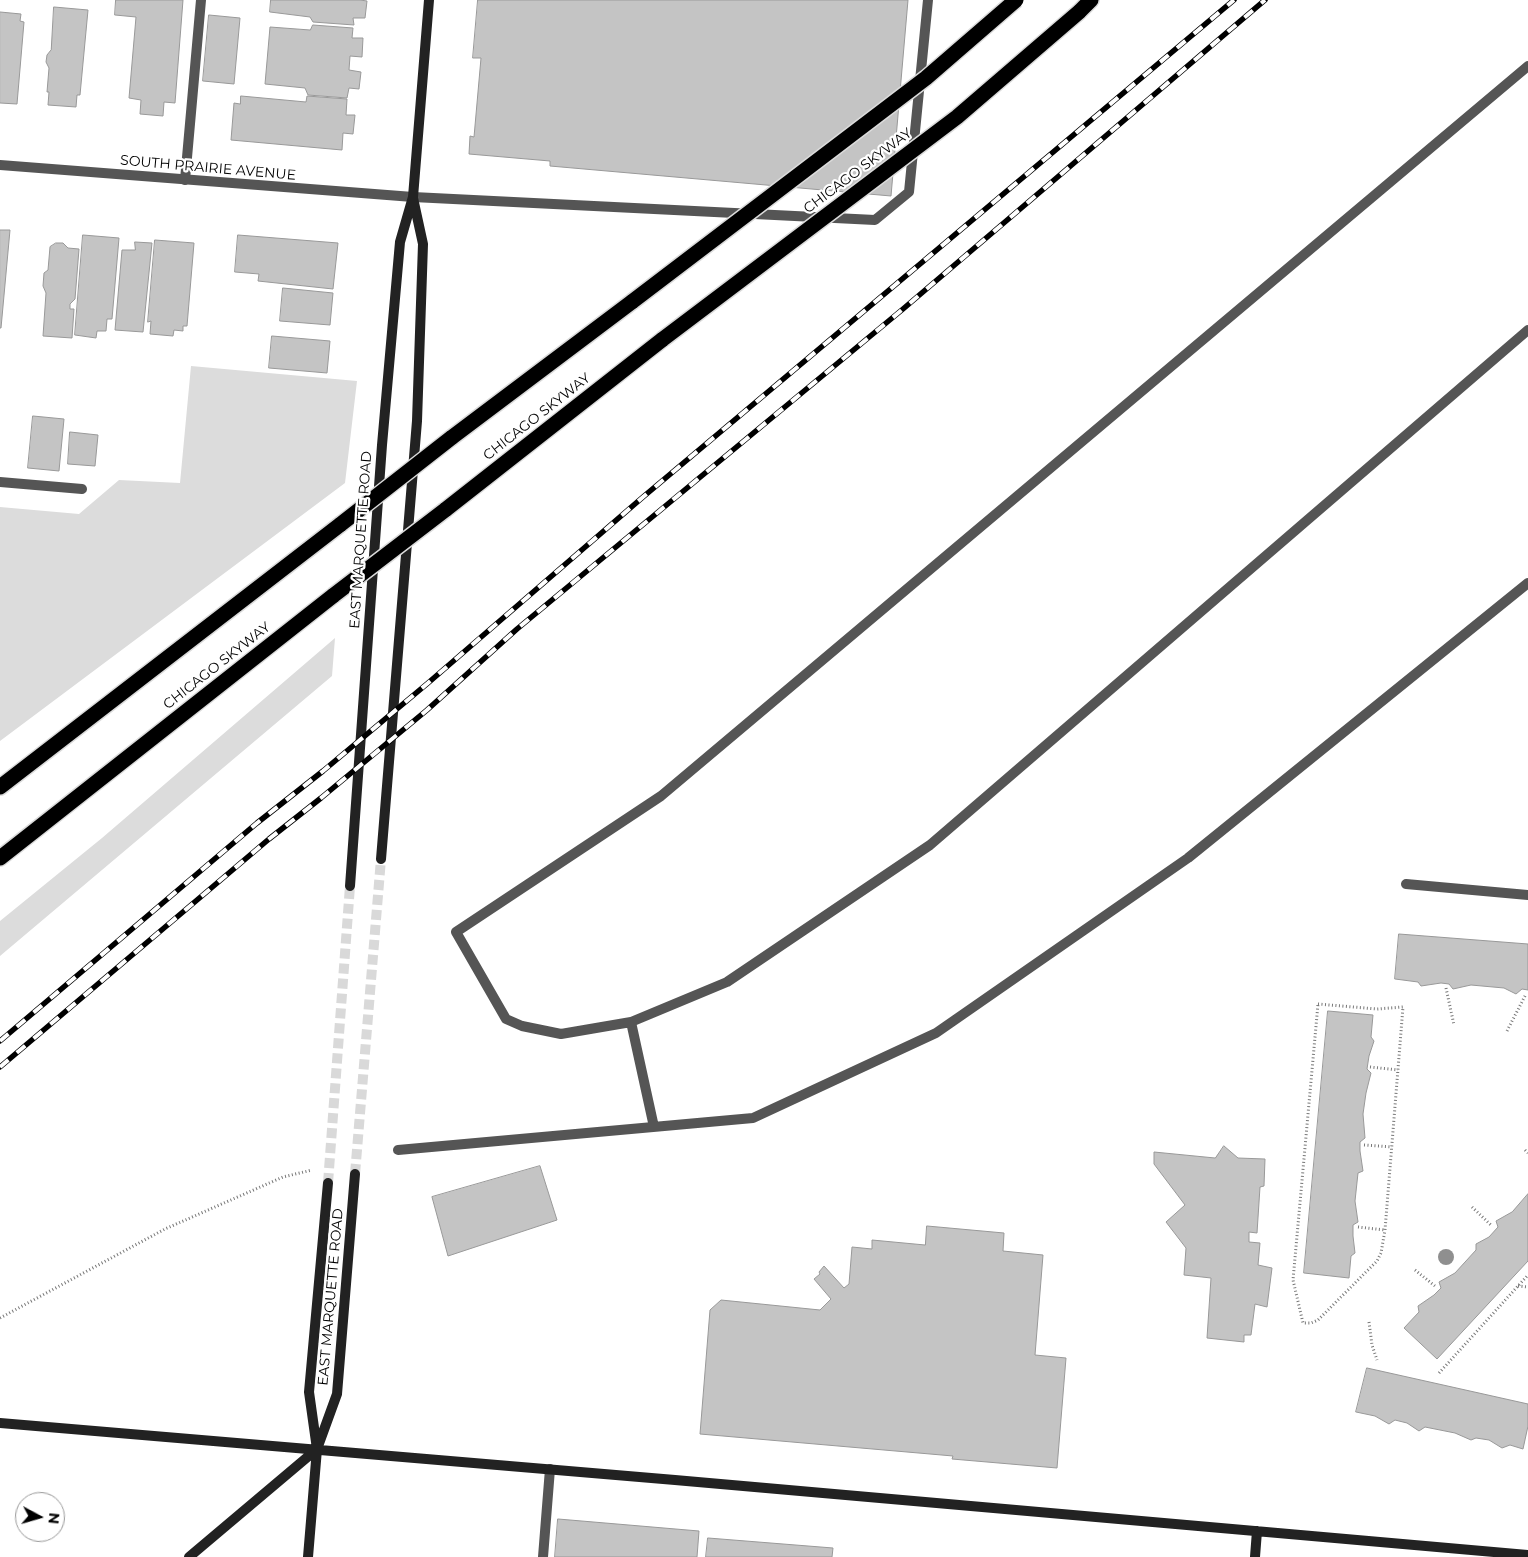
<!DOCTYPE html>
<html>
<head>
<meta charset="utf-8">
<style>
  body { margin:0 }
  #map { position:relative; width:1528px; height:1557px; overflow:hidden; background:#fff; font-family:Montserrat,sans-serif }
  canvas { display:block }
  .north { position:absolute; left:15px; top:1492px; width:50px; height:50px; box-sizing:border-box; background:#fff; border:1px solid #999; border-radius:50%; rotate:96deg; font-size:14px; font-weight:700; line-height:20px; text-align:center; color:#000 }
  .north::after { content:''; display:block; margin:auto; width:18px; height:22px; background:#000; clip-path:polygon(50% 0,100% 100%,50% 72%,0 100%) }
</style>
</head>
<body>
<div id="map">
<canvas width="1528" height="1557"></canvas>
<div class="north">N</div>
</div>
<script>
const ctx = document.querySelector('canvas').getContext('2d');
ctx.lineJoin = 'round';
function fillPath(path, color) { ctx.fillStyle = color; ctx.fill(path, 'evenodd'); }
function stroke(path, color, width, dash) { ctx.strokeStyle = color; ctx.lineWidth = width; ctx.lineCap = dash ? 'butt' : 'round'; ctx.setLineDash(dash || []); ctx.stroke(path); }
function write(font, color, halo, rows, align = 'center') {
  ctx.font = font + ' Montserrat,sans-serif'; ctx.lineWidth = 4.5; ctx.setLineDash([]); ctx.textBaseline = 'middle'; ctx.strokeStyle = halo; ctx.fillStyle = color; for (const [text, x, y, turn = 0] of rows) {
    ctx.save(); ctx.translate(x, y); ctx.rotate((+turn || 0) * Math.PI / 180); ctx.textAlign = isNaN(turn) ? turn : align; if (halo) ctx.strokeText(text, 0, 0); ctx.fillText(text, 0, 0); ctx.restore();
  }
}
fillPath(new Path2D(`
  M191,366L357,381L345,483L0,741V507L79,514L119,480L180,483Z
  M335,638L332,676L0,956V921L102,838Z`), '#dcdcdc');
const building = new Path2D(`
  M116,0H183L175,103L164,102L163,116L140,114L141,100L129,98L136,17L115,15Z
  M271,0H360L367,1L365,18H353L354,25L313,22L310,17L270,12Z
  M478,0H908L891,196L550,166V161L469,154L470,136L474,137L481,58H473Z
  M54,7L88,10L80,95H77L76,107L48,105L49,92H47L49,68L46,62L47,55L51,50Z
  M0,12L21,14L20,21L24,22L17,104L0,103Z
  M209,15L240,18L234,84L203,81Z
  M313,25L353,28L352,38H363L362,57L350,56L349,70L361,72L359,89L349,88L347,98L308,95L305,88L265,84L270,27L310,30Z
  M241,96L306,102L307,96L347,99L346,115H355L353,134L343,133L342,150L231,140L234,103L240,104Z
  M0,230H10L1,328H0Z
  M83,235L119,238L112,319H107L106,331H97L96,338L75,335Z
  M238,235L338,243L333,289L258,281L259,274L235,272Z
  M155,240L194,243L187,326H183V331L174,330L173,336L150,334L151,321L148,322Z
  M135,242L152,243L143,332L115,330L122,250H135Z
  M56,243H63L68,248L79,249L75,299L70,304V309H74L72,338L43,336L46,293L43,286L44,273L48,270L50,247Z
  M283,288L333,293L330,325L280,321Z
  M272,336L330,341L327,373L269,368Z
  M33,416L64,419L59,471L28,468Z
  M70,432L98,435L95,466L68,464Z
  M1399,934L1528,944V990L1522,989L1516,994L1504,988L1471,985L1453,989L1449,984L1441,983L1421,986L1418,982L1395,979Z
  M1328,1011L1373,1015L1371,1037L1374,1041L1369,1056L1367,1069L1371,1073L1366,1093L1363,1114L1365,1138L1360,1142V1151L1363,1171L1358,1173L1355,1201L1358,1222L1353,1225V1236L1355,1253L1351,1256L1349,1278L1304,1273Z
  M1224,1146L1238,1158L1265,1159L1264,1186L1260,1187L1257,1233L1249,1232V1242L1260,1243L1258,1265L1272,1268L1267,1307L1255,1304L1251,1335H1244V1342L1207,1338L1211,1278L1184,1275L1186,1248L1166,1222L1185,1205L1154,1164V1152L1215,1158Z
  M540,1166L557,1220L448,1256L432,1197Z
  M1528,1194V1261L1437,1359L1404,1328L1419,1312L1418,1306L1434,1295L1441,1288L1439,1282L1455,1273L1476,1250V1244L1489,1237L1498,1227L1496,1221L1512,1212Z
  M927,1226L1004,1233L1003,1251L1043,1255L1035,1355L1066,1358L1057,1468L952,1459L953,1456L700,1434L710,1310L721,1300L820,1310L831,1299L814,1279L820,1274L819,1272L824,1266L844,1288L849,1284L852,1247L872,1249V1240L925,1245Z
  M1367,1368L1528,1404V1426L1523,1449L1510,1445L1502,1448L1489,1440L1476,1438L1471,1440L1455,1433L1425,1427L1419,1431L1407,1423L1395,1420L1389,1424L1375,1416L1356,1412Z
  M558,1519L699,1531L697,1557H555Z
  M708,1538L833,1548L832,1557H706Z`);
fillPath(building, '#c4c4c4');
stroke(building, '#999', 1);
stroke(new Path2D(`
  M355,1174L381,859
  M328,1183L350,886`), '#d9d9d9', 10, [10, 5]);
const highway = new Path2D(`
  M1079,12L1091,0
  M451,438L633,301
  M445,510L663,339
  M0,787L341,524
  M0,858L334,595`);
stroke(highway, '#dbdbdb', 18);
stroke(new Path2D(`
  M1446,988L1454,1025
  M1318,1004L1377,1009L1403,1007L1385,1230L1381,1253L1377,1261L1318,1320L1311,1323H1303L1293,1280Z
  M1507,1031L1526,994
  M1370,1067L1398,1070
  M1364,1145L1392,1147
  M1525,1150L1528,1153
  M1472,1207L1492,1226
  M1358,1227L1385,1230
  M1415,1270L1435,1286
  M1518,1286L1528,1287
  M0,1318L165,1229L283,1177L312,1170
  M1369,1322L1372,1345L1377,1360
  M1439,1373L1528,1275`), '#777', 3, [1, 2.5]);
stroke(new Path2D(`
  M185,180L201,0
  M413,197L875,220L909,192L928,0
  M0,482L82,489
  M1406,884L1528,895
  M631,1022L727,982L930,845L1528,330
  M654,1127L631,1022L561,1034L522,1026L506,1019L456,932L661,796L1528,66
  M398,1150L753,1118L936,1033L1188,858L1528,583
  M543,1557L550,1469`), '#555', 10);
stroke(new Path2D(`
  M0,165L413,197`), '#555', 10);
stroke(new Path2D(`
  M381,859L417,421L423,244L413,198
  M350,886L382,445L400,242L413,197L429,0
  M0,1423L675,1480L1528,1555
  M189,1557L317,1449L337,1394L355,1174
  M308,1557L317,1449L309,1392L328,1183
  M1255,1557L1257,1531`), '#222', 10);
stroke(highway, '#000', 15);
const rail = new Path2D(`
  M0,1041L257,823L323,771L428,683L643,497L1234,0
  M0,1067L269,839L321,798L427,710L517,629L903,309L1265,0`);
stroke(rail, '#000', 5.5);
stroke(rail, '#fff', 4, [11]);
const highwayBridge = new Path2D(`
  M633,301L926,78L1016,0
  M663,339L957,117L1079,12
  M341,524L451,438
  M334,595L445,510`);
stroke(highwayBridge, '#dbdbdb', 18, []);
stroke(highwayBridge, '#000', 15);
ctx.fillStyle = '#8f8f8f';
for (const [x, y] of [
  [1446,1257]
]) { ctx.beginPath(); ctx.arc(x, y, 8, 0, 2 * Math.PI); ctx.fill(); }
write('14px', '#000', '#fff', [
  ["SOUTH PRAIRIE AVENUE",208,168,5],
  ["CHICAGO SKYWAY",858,171,-37],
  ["CHICAGO SKYWAY",537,417,-38],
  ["EAST MARQUETTE ROAD",361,540,-86],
  ["CHICAGO SKYWAY",217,666,-38],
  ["EAST MARQUETTE ROAD",331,1297,-85]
]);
</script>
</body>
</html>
